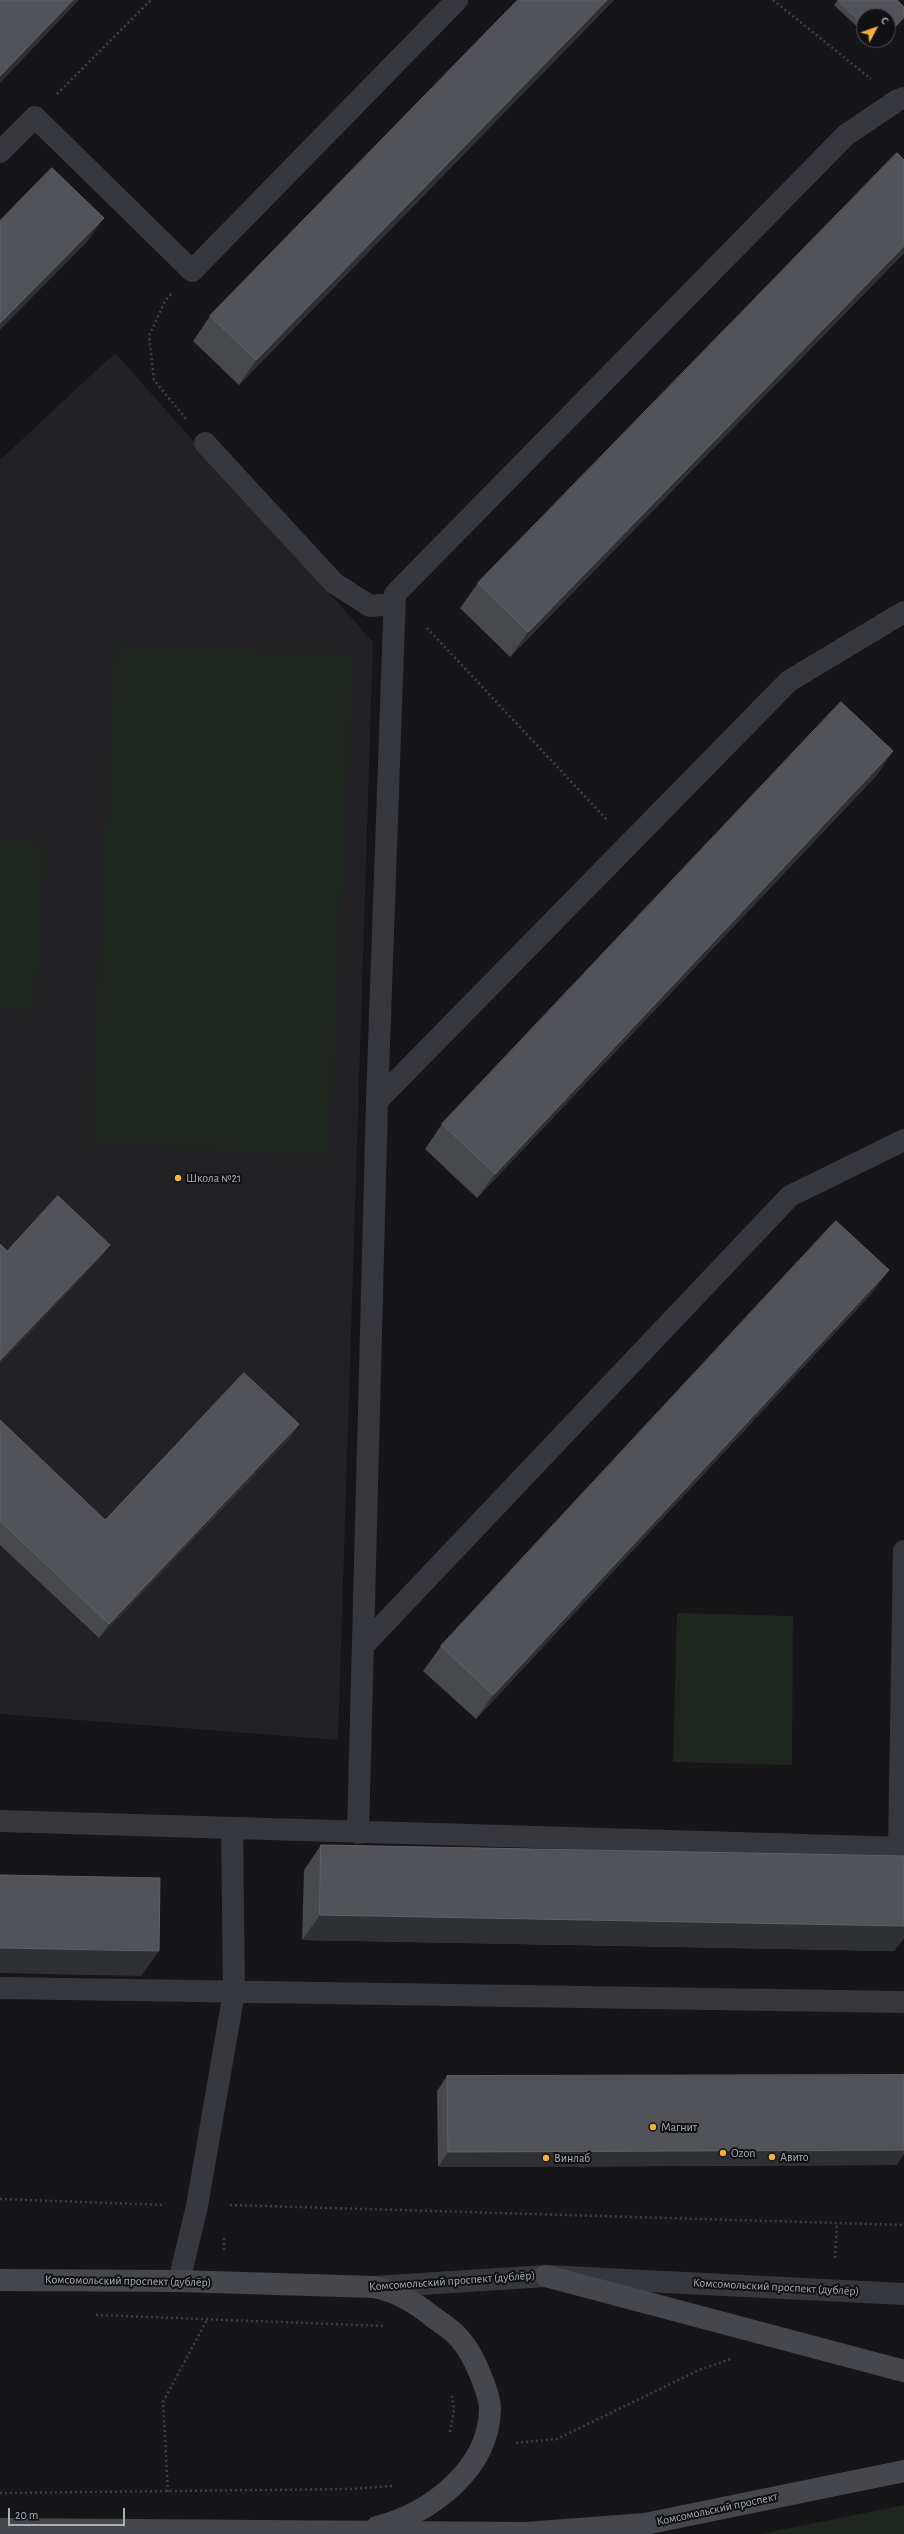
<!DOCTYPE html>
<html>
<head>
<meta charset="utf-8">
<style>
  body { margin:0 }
  #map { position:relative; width:904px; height:2534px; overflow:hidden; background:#161618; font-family:"Alegreya Sans",sans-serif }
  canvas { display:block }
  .north { position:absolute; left:856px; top:8px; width:40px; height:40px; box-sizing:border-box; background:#111113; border:1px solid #4d4f55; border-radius:50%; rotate:49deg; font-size:11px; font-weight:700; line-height:16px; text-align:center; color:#a8adb8 }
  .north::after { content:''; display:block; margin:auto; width:14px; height:18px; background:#f2b134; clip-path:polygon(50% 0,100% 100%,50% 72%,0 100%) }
  .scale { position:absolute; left:8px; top:2508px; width:117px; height:18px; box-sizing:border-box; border:2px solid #a8adb8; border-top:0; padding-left:5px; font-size:12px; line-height:14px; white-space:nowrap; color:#a8adb8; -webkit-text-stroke:3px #111113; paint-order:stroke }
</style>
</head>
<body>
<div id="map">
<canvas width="904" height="2534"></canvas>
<div class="north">С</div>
<div class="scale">20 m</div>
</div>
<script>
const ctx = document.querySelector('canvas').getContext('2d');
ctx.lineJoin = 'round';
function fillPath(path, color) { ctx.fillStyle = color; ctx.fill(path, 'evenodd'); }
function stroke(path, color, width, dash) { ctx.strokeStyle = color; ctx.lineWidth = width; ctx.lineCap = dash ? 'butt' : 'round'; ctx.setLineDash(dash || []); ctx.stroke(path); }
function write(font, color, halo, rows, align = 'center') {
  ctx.font = font + ' "Alegreya Sans",sans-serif'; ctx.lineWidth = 4; ctx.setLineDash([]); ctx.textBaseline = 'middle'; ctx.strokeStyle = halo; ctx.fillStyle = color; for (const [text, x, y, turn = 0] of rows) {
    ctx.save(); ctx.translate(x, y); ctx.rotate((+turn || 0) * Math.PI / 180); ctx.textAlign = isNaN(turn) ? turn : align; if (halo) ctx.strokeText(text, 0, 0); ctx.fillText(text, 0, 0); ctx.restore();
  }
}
fillPath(new Path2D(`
  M115,353L373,642L338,1740L0,1714V460Z`), '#222225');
fillPath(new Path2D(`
  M116,644L352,656L328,1155L91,1143Z
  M0,841L45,844L34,1009L0,1007Z
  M677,1613L793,1616L792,1765L673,1762Z
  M904,2505V2534H760Z`), '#1e261f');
stroke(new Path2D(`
  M773,0L871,79
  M57,94L151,0
  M171,294L165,301L149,336L154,380L186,419
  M427,628L608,821
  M0,2199L165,2205
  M230,2205L904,2225
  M224,2250V2237
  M835,2258L837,2223
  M96,2315L385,2326
  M450,2432L454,2410L452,2396
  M516,2443L557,2439L699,2370L731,2359
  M168,2492L163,2402L208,2318
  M0,2493L350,2489L392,2486`), '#3d3f44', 2.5, [2, 3]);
stroke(new Path2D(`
  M0,152L35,117L192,271L457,0
  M205,443L334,583L370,606L394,604
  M377,1101L789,681L904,612
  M363,1646L790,1196L904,1140
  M0,1821L904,1848
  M358,1833L377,1101L395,594L846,135L898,100L904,98
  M899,1848L904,1551
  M0,1988L904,2002
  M179,2281L197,2206L234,1992L232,1829`), '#37383d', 22);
stroke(new Path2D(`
  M374,2287L546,2276L904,2294`), '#37383d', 22);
stroke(new Path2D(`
  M546,2276L904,2371
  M0,2280L179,2281L374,2287C398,2292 414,2302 433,2317C439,2321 446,2326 452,2331C465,2342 474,2359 480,2374C484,2384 490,2397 490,2409C489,2469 431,2513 377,2527
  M0,2529L526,2533L645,2524L904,2471`), '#45474d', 22);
fillPath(new Path2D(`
  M518,0H614L239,385L193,341L210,316Z
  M838,0L904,7V18L888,35L864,16V33L834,5Z
  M871,40H884L878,46Z
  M904,160V253L510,657L460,608L478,583Z
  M893,751L876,776L477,1198L425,1149L442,1124Z
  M889,1270L871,1294L476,1719L423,1671L441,1646Z
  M0,1420L105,1520L299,1424L289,1439L99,1638L0,1545Z
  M321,1845L904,1856V1938L894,1951L302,1940L304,1870Z
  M447,2076L897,2165L438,2167L437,2091Z`), '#47494d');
fillPath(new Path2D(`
  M73,0H79L0,83V76Z
  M607,0H614L239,385L256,360Z
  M904,17V18L888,35V34Z
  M104,218L86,243L0,330V323Z
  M904,246V253L510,657L528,632Z
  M893,751L876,776L477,1198L495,1174Z
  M110,1245L99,1260L0,1364V1360Z
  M889,1270L871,1294L476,1719L493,1695Z
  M299,1424L289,1439L99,1638L109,1624Z
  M320,1915L904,1926V1938L894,1951L302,1940Z
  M0,1948L159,1951L141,1976L0,1973Z
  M904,2150V2154L897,2165L438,2167L448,2152Z`), '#2f3033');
const building = new Path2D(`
  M0,0H73L0,76Z
  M518,0H607L256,360L210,316Z
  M838,0H897L904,7V17L888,34V16H864V25Z
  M897,153L904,160V246L528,632L478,583Z
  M52,168L104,218L0,323V221Z
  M841,702L893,751L495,1174L442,1124Z
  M58,1196L110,1245L0,1360V1244L7,1251Z
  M836,1221L889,1270L493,1695L441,1646Z
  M244,1373L299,1424L109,1624L0,1521V1420L105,1520Z
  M321,1845L904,1856V1926L320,1915Z
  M0,1875L160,1878L159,1951L0,1948Z
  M904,2075V2150L448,2152L447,2076Z`);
fillPath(building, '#525359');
stroke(building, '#5f6168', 1);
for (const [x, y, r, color] of [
  [178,1178,4,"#f2b134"],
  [653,2127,4,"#f2b134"],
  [723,2153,4,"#f2b134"],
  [772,2157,4,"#f2b134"],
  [546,2158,4,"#f2b134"]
]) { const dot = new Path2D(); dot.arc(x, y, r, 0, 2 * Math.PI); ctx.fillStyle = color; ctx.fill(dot); stroke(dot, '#111113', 1.5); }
write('12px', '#a8adb8', '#111113', [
  ["Школа №21",186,1178],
  ["Магнит",661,2127],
  ["Ozon",731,2153],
  ["Авито",780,2157],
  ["Винлаб",554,2158]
], 'left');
write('12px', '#a8adb8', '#111113', [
  ["Комсомольский проспект (дублёр)",128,2281,1],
  ["Комсомольский проспект (дублёр)",452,2281,-4],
  ["Комсомольский проспект (дублёр)",776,2287,3],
  ["Комсомольский проспект",717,2509,-12]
]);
</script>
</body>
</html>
